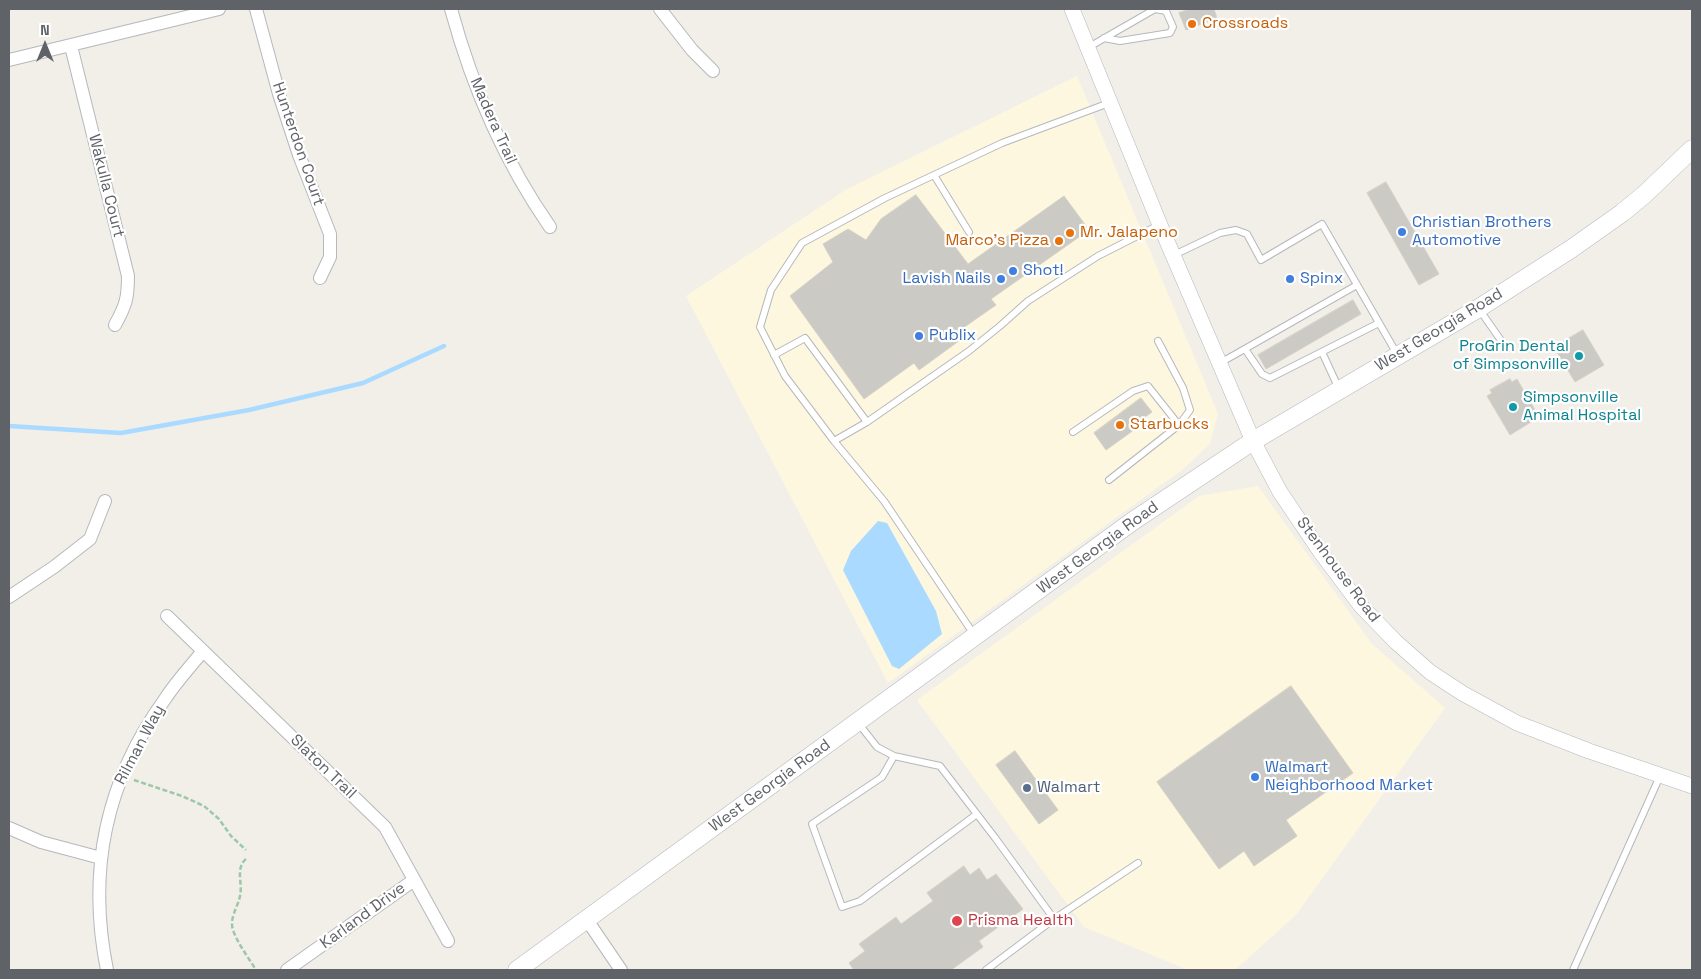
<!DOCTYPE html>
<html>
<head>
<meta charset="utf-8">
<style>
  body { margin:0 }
  #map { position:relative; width:1701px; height:979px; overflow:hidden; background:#f1efe8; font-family:"Space Grotesk",sans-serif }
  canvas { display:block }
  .frame { position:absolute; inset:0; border:10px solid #5f6368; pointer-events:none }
  .north { position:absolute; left:20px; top:20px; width:50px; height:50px; -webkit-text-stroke:4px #fff; paint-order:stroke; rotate:0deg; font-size:14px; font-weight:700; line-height:20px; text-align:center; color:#5f6368 }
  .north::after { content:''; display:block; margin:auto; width:18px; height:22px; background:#5f6368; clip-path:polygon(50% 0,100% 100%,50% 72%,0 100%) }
</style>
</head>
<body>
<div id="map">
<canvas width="1701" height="979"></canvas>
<div class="frame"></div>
<div class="north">N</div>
</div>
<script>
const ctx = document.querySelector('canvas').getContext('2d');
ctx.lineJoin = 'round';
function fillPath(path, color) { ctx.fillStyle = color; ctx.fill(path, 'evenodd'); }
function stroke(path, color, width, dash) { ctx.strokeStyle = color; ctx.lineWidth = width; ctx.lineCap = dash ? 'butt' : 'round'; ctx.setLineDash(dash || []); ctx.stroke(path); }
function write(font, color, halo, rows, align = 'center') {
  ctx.font = font + ' "Space Grotesk",sans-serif'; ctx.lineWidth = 4.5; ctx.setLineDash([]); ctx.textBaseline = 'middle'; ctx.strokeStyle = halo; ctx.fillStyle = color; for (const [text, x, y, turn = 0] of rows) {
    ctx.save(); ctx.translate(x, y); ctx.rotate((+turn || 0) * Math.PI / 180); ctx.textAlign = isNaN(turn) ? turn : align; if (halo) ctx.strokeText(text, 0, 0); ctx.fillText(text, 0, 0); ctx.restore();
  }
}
fillPath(new Path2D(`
  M1077,76L1218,414L1210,444L1182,470L888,683L686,296L847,189Z
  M1258,486L1372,644L1445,708L1296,915L1235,970H1188L1084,927L917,700L1199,496Z`), '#fef7e0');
fillPath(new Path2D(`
  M878,521L887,523L936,611L942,634L899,669L892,666L843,570L851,551Z`), '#aadaff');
stroke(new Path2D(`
  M9,426L121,433L249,410L363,383L444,346`), '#aadaff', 4.5);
const building = new Path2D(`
  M1190,9H1214L1217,18L1186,30L1179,13Z
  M1386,182L1439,274L1419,285L1367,193Z
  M916,195L968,264L1064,196L1089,230L991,299L996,305L963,328L967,335L919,370L914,363L864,399L790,296L833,262L823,244L848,229L866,240L881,219Z
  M1353,300L1361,314L1266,369L1258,355Z
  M1583,330L1604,365L1575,382L1554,347Z
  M1510,379L1512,382L1517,379L1539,417L1510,435L1487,396L1492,393L1490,390Z
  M1141,398L1152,412L1135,424L1138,427L1106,450L1094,433Z
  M1291,686L1353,773L1286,820L1297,836L1254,866L1244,851L1219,869L1157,782Z
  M1015,751L1058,810L1039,824L996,765Z
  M964,866L970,875L979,868L987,880L996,874L1023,909L979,941L983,947L951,970H854L849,963L865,951L859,944L896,917L901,924L933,901L927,893Z`);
fillPath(building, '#cccac5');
stroke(building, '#d6d1c6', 1);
const service = new Path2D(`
  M1089,47L1155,9L1166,11L1173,27L1170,33L1120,41L1104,38
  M934,175L969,232
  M1174,255L1220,233L1236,230L1247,234L1261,260L1322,224L1397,354
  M1479,309L1507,349
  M1245,349L1262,374L1270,378L1379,323
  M1322,352L1339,389
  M774,355L805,338L867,422
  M1220,363L1357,285
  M1073,432L1133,391L1148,386L1179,425
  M834,441L867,422L969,351L1000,326L1028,301L1098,256L1159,225
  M1109,480L1179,425L1190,410L1183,388L1158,341
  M975,636L884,501L834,441L785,376L760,327L771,290L802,243L885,198L1002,143L1109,103
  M859,724L877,747L894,756L940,766L996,839L1054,919L1138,863
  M894,756L882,777L812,824L842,907L860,901L977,814
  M986,970L1054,919
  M1573,970L1660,776`);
const minor = new Path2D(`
  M256,9L279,94L299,155L330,234V257L320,278
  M451,9C472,86 504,161 550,227
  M660,9L692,50L713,71
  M71,46L128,276C128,298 126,305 115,325
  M9,60L219,9
  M9,597L54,567L90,539L105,501
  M167,616L385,827L448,941
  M9,828L41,842L101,858
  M587,920L621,970
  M107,970C87,871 105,782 165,699C176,682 190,667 203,651
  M287,970L414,880`);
const tertiary = new Path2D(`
  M1072,9L1160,225L1253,441L1280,492L1322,554L1361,606L1396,642L1430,672L1462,693L1517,723L1589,751L1692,786`);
const secondary = new Path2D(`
  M517,970L1133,521L1253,441L1479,308L1571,249L1622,213L1645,194L1692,149`);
stroke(service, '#b5b8bc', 8);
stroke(minor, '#b5b8bc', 14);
stroke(tertiary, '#b5b8bc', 16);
stroke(secondary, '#b6babf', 19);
stroke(new Path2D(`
  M134,780L182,796L204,806L219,819L231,836L246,850
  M246,859C235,868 243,884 240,896C238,907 229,918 233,930C238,944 248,957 256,970`), '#9cc7a9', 2.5, [5, 2.5]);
stroke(service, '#fff', 6);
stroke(minor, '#fff', 12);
stroke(tertiary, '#fff', 15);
stroke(secondary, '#fff', 18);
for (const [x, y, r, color] of [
  [1192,24,5,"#e8710a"],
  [1402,232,5,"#3f7fe0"],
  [1070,233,5,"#e8710a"],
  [1059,241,5,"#e8710a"],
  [1013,271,5,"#3f7fe0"],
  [1001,279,5,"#3f7fe0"],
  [1290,279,5,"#3f7fe0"],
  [919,336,5,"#3f7fe0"],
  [1579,356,5,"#0f9aa8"],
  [1513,407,5,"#0f9aa8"],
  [1120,425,5,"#e8710a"],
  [1255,777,5,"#3f7fe0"],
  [1027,788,5,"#5c6f8a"],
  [957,921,6,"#e0444e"]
]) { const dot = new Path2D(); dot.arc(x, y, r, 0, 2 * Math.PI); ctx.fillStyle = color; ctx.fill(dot); stroke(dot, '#fff', 2); }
write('16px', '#c56008', '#fff', [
  ["Crossroads",1202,24],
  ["Mr. Jalapeno",1080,233],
  ["Marco's Pizza",1049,241,"right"],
  ["Starbucks",1130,425]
], 'left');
write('16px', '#5f6368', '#fff', [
  ["Madera Trail",493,121,66],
  ["Hunterdon Court",298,144,71],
  ["Wakulla Court",106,186,76],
  ["West Georgia Road",1439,330,-31],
  ["West Georgia Road",1098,548,-36],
  ["Stenhouse Road",1338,570,53],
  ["Rilman Way",140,745,-62],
  ["Slaton Trail",323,767,44],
  ["West Georgia Road",770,786,-36],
  ["Karland Drive",363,916,-36]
]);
write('16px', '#366cbe', '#fff', [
  ["Christian Brothers",1412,223],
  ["Automotive",1412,241],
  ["Shot!",1023,271],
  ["Lavish Nails",991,279,"right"],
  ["Spinx",1300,279],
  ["Publix",929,336],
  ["Walmart",1265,768],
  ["Neighborhood Market",1265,786]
], 'left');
write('16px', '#0d838f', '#fff', [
  ["ProGrin Dental",1569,347],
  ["of Simpsonville",1569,365],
  ["Simpsonville",1523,398,"left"],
  ["Animal Hospital",1523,416,"left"]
], 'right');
write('16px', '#4e5e75', '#fff', [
  ["Walmart",1037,788]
], 'left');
write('16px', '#be3a42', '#fff', [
  ["Prisma Health",968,921]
], 'left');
</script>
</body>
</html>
